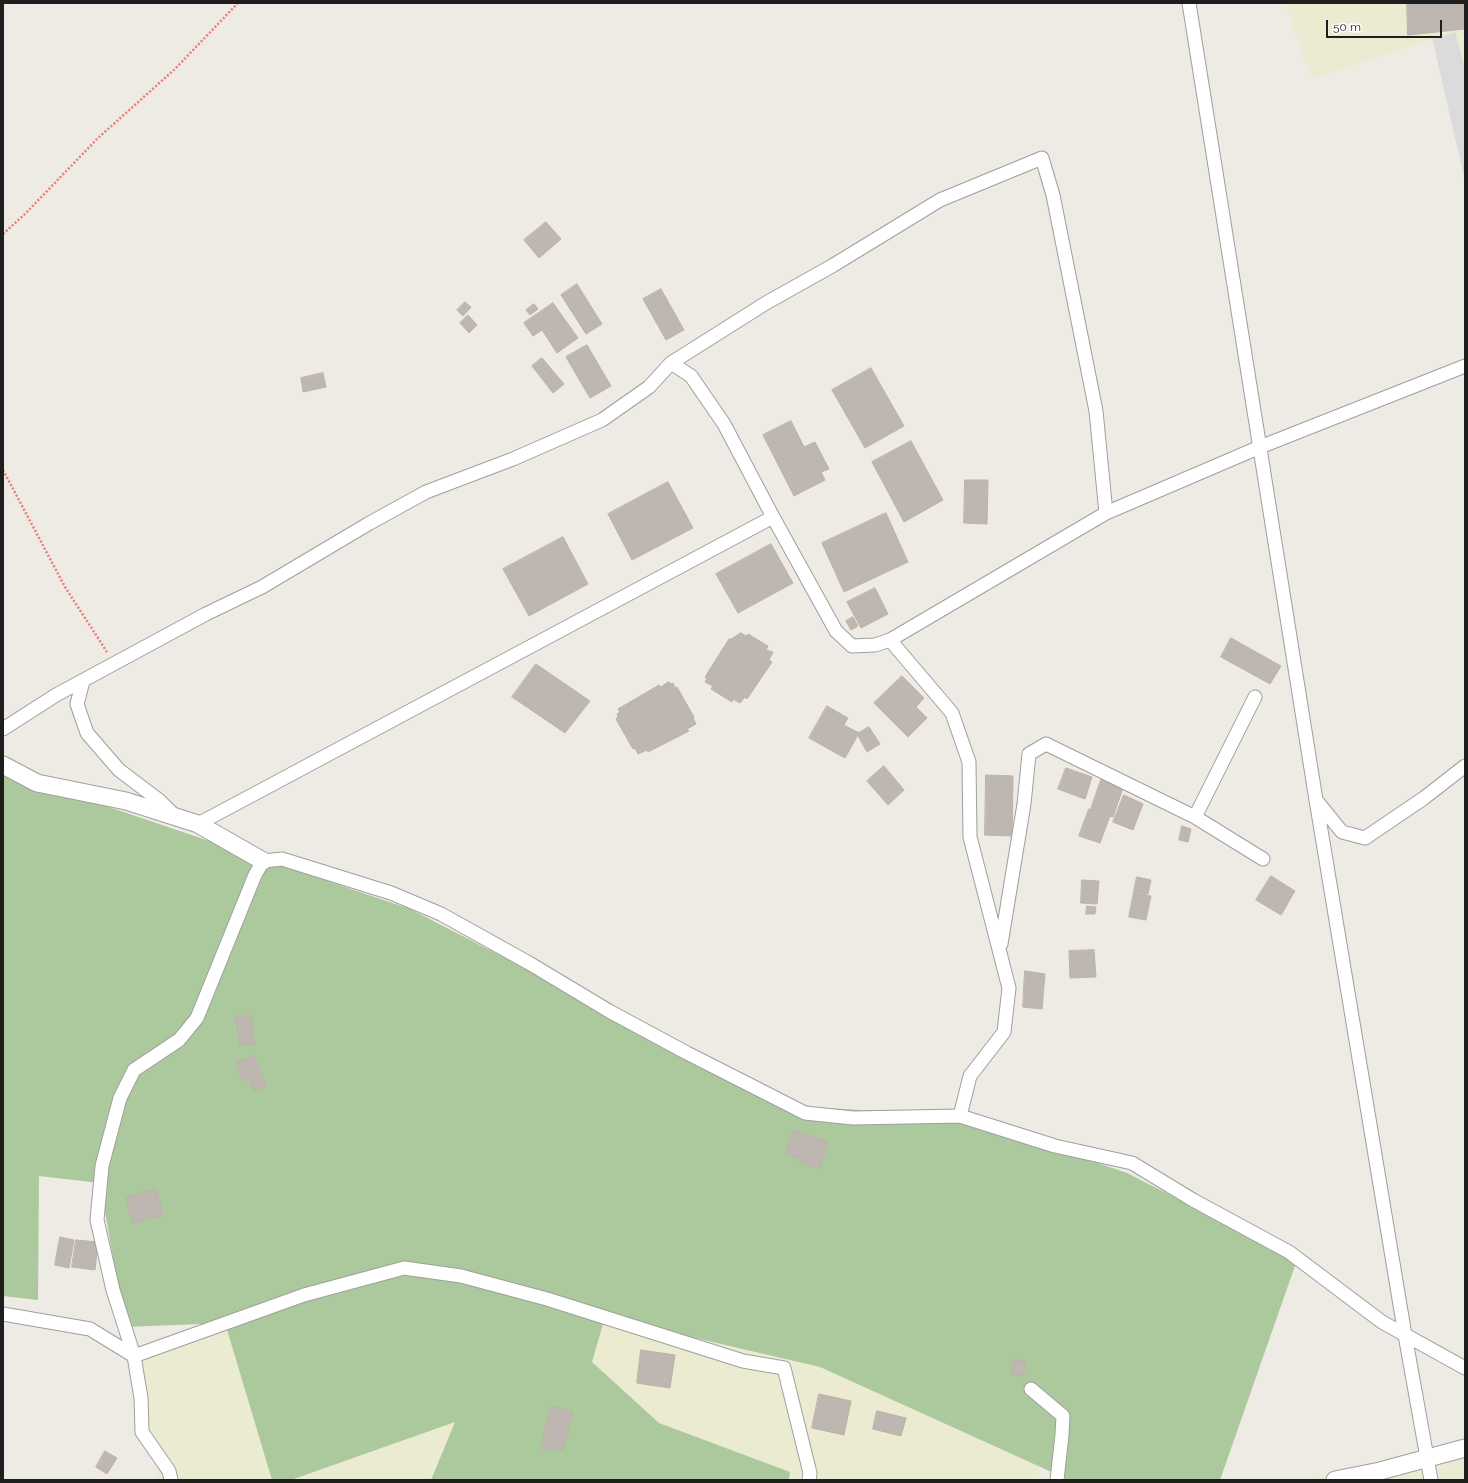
<!DOCTYPE html>
<html>
<head>
<meta charset="utf-8">
<style>
  body { margin:0 }
  #map { position:relative; width:1468px; height:1483px; overflow:hidden; background:#eeeae4; font-family:Raleway,sans-serif }
  canvas { display:block }
  .frame { position:absolute; inset:0; border:4px solid #1e1e1e; pointer-events:none }
  .scale { position:absolute; left:1326px; top:20px; width:116px; height:18px; box-sizing:border-box; border:2px solid #1e1e1e; border-top:0; padding-left:5px; font-size:12px; line-height:14px; white-space:nowrap; color:#1e1e1e; -webkit-text-stroke:3px #fff; paint-order:stroke }
</style>
</head>
<body>
<div id="map">
<canvas width="1468" height="1483"></canvas>
<div class="frame"></div>
<div class="scale">50 m</div>
</div>
<script>
const ctx = document.querySelector('canvas').getContext('2d');
ctx.lineJoin = 'round';
function fillPath(path, color) { ctx.fillStyle = color; ctx.fill(path, 'evenodd'); }
function stroke(path, color, width, dash) { ctx.strokeStyle = color; ctx.lineWidth = width; ctx.lineCap = dash ? 'butt' : 'round'; ctx.setLineDash(dash || []); ctx.stroke(path); }
fillPath(new Path2D(`
  M1424,3H1465V181Z`), '#dbdbdb');
fillPath(new Path2D(`
  M1285,3H1465V68L1455,32L1312,79Z
  M604,1317L820,1367L1038,1466L1039,1480H793L789,1472L659,1423L592,1362L577,1328Z
  M225,1323L272,1480H159L134,1356Z
  M455,1422L435,1480H291Z
  M1465,1445V1480H1303Z`), '#eaebd1');
fillPath(new Path2D(`
  M3,767L38,783L410,909L793,1106L960,1116L1127,1173L1297,1260L1220,1480H1058V1475L820,1367L605,1317L592,1362L659,1423L790,1472L789,1480H431L455,1422L291,1480H272L225,1323L125,1327L100,1183L39,1176L38,1300L3,1296Z`), '#acc99d');
const building = new Path2D(`
  M1407,3H1465V29L1408,35Z
  M546,222L561,239L539,258L524,240Z
  M577,284L602,324L586,334L561,295Z
  M661,289L684,330L666,340L643,299Z
  M465,302L471,307L463,316L457,310Z
  M553,303L578,338L557,353L542,330L533,336L524,323Z
  M534,304L538,309L530,315L526,310Z
  M468,315L477,325L469,333L460,323Z
  M587,345L611,386L590,398L566,357Z
  M542,358L564,384L553,393L532,366Z
  M871,368L904,426L865,448L832,390Z
  M323,373L326,387L303,392L301,378Z
  M791,421L804,447L815,442L829,469L821,472L825,480L794,496L763,435Z
  M911,441L943,500L904,522L872,462Z
  M965,480H988L987,524L964,523Z
  M668,482L693,528L632,560L608,514Z
  M886,513L908,562L844,592L822,543Z
  M563,537L588,584L529,616L503,569Z
  M771,544L793,583L738,613L716,574Z
  M875,588L888,614L861,628L847,602Z
  M853,617L858,626L851,630L846,621Z
  M741,633L746,636L748,634L768,646L766,650L773,652L769,660L772,662L747,699L745,697L740,703L733,699L732,702L711,689L713,686L705,682L707,679L705,677L729,639H731Z
  M1231,638L1281,666L1270,684L1221,657Z
  M536,664L590,701L565,733L512,697Z
  M902,676L924,698L916,707L927,718L908,737L874,703Z
  M669,682L670,684L673,683L675,688L677,687L694,717L693,718L696,724L687,729L689,731L648,752L647,750L638,754L635,748L633,749L616,719L618,717L617,714L620,712L618,709L659,685L660,687Z
  M827,706L848,718L844,725L859,733L845,758L809,738Z
  M869,727L880,744L867,752L857,734Z
  M884,766L904,790L888,805L867,781Z
  M1066,768L1092,777L1085,799L1058,789Z
  M986,775L1013,776L1012,836L985,835Z
  M1101,780L1123,788L1113,817L1091,809Z
  M1124,795L1143,804L1133,830L1113,822Z
  M1089,809L1110,816L1100,843L1079,836Z
  M1182,826L1191,829L1188,842L1179,840Z
  M1271,876L1295,891L1281,915L1256,900Z
  M1137,877L1151,880L1148,894L1134,891Z
  M1082,880L1099,881L1097,904L1081,903Z
  M1134,892L1151,896L1146,920L1129,917Z
  M1087,906L1096,907L1095,914H1086Z
  M1094,950L1096,977L1070,978L1069,951Z
  M1025,971L1045,974L1042,1009L1023,1007Z
  M251,1016L254,1044L239,1045L236,1017Z
  M254,1056L266,1086L254,1091L249,1079L243,1081L236,1063Z
  M793,1131L828,1142L820,1169L800,1162L801,1159L786,1154Z
  M156,1189L163,1215L133,1223L126,1197Z
  M60,1237L74,1240L69,1268L55,1265Z
  M76,1240L98,1242L95,1270L72,1267Z
  M641,1350L675,1355L670,1388L637,1383Z
  M1014,1360L1026,1361L1023,1376L1012,1375Z
  M819,1394L851,1401L844,1435L812,1428Z
  M551,1406L573,1412L563,1450L553,1447L552,1451L541,1448Z
  M877,1411L906,1418L901,1436L873,1429Z
  M105,1451L117,1458L107,1474L96,1467Z`);
fillPath(building, '#beb6b1');
stroke(building, '#beb1a8', 1);
const minor = new Path2D(`
  M1189,3L1316,800L1405,1335L1431,1480
  M671,363L691,376L724,424L773,517
  M890,640L952,713L969,762L970,837L1009,988L1004,1032L970,1076L960,1116
  M83,681L77,704L87,733L119,770L160,801L175,816
  M3,729L56,695L206,614L262,587L368,524L426,492L513,459L602,420L649,387L671,363L766,303L832,266L940,200L1042,158L1053,195L1096,411L1106,513
  M1316,800L1342,832L1365,838L1424,798L1465,766
  M1195,817L1263,859
  M198,824L773,517L836,631L852,646L875,645L890,640L1106,513L1260,447L1465,366
  M1001,944L1024,804L1029,754L1046,744L1195,817L1255,697
  M3,1314L90,1329L134,1356L304,1295L404,1268L461,1276L547,1299L743,1361L784,1368L810,1473L809,1480
  M1031,1389L1063,1416L1062,1435L1057,1480
  M171,1480L169,1471L142,1432L141,1398L134,1356L113,1290L97,1220L102,1166L120,1098L134,1070L179,1040L197,1018L255,875L263,861L282,859L391,893L441,914L529,963L609,1011L687,1053L805,1113L853,1118L960,1116L1055,1146L1132,1163L1193,1200L1289,1252L1382,1322L1465,1368`);
const tertiary = new Path2D(`
  M3,765L37,783L126,801L198,824L263,861
  M1335,1480L1380,1471L1465,1448`);
stroke(minor, '#9f9f9f', 15);
stroke(tertiary, '#9f9f9f', 19);
stroke(new Path2D(`
  M3,234L25,214L98,138L175,69L238,3
  M3,470L65,587L107,652`), '#ed7d76', 2.5, [2, 2]);
stroke(minor, '#fff', 13);
stroke(tertiary, '#fff', 17);
</script>
</body>
</html>
